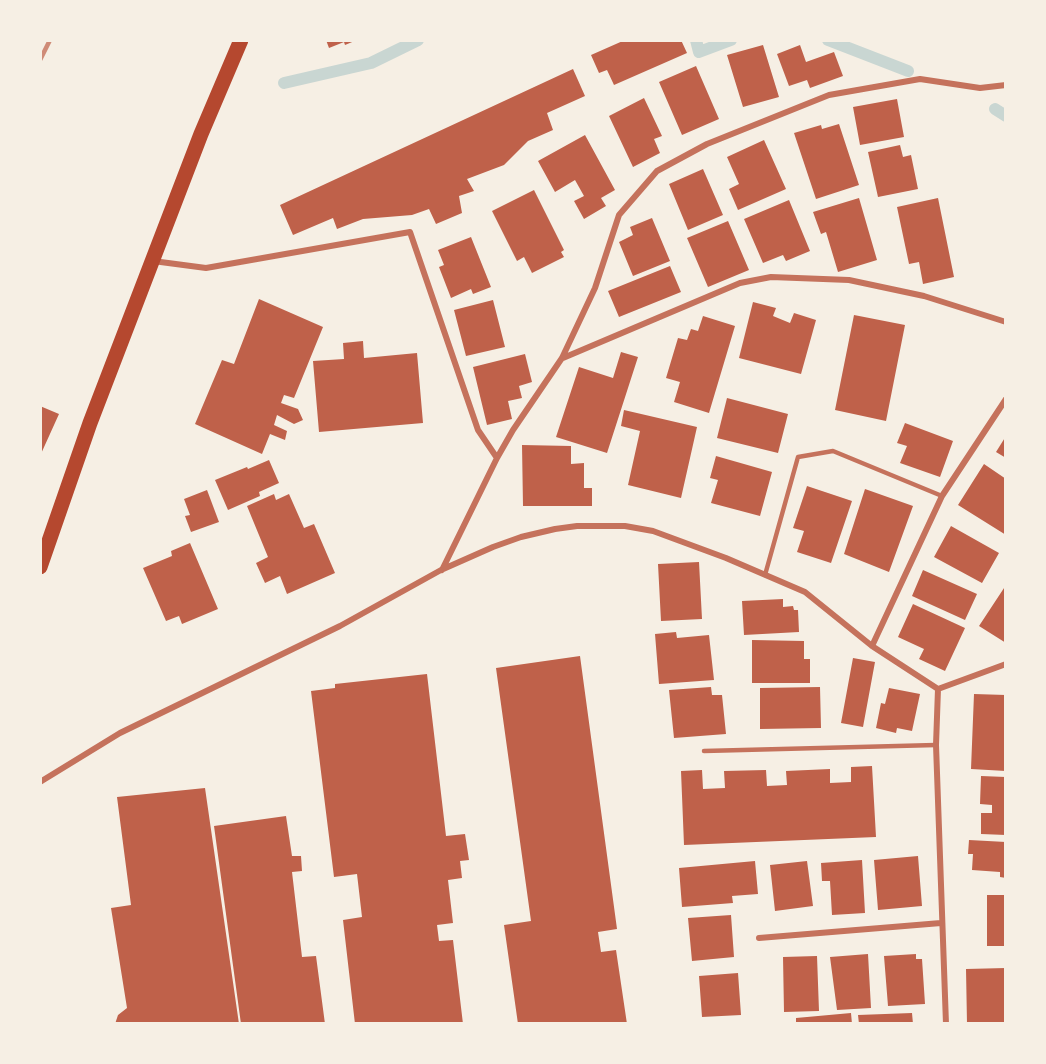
<!DOCTYPE html>
<html>
<head>
<meta charset="utf-8">
<style>
  body { margin:0 }
  #map { position:relative; width:1046px; height:1064px; overflow:hidden; background:#f6efe4; font-family:Manrope,sans-serif }
  canvas { display:block }
  .frame { position:absolute; inset:0; border:42px solid #f6efe4; pointer-events:none }
</style>
</head>
<body>
<div id="map">
<canvas width="1046" height="1064"></canvas>
<div class="frame"></div>
</div>
<script>
const ctx = document.querySelector('canvas').getContext('2d');
ctx.lineJoin = 'round';
function stroke(path, color, width, dash) { ctx.strokeStyle = color; ctx.lineWidth = width; ctx.lineCap = dash ? 'butt' : 'round'; ctx.setLineDash(dash || []); ctx.stroke(path); }
function fillPath(path, color) { ctx.fillStyle = color; ctx.fill(path, 'evenodd'); }
stroke(new Path2D(`
  M696,40L699,52L731,40
  M828,40L908,71
  M284,83L371,63L418,40
  M995,109L1006,116`), '#c9d6d2', 12);
fillPath(new Path2D(`
  M326,40H357L345,45L344,42L329,48Z
  M625,40H681L687,53L614,85L607,70L599,73L591,55Z
  M763,45L779,97L743,107L727,55Z
  M800,45L806,62L834,52L843,76L810,88L807,80L789,86L777,54Z
  M696,66L719,119L682,135L659,82Z
  M573,69L585,96L547,113L553,130L528,141L504,165L467,179L474,191L459,196L462,213L436,224L429,209L412,215L363,219L337,229L333,218L293,235L280,205Z
  M644,98L662,136L654,139L660,153L633,167L609,116Z
  M897,99L904,137L860,145L853,107Z
  M839,124L859,185L816,199L794,133L821,125L822,129Z
  M585,135L615,190L601,198L606,206L584,219L574,201L584,196L575,180L555,192L538,161Z
  M764,140L786,189L738,210L729,189L739,184L727,157Z
  M900,145L903,157L911,155L918,189L878,197L868,152Z
  M703,169L723,215L688,230L669,184Z
  M534,190L564,250L561,252L564,257L532,273L524,257L517,261L492,211Z
  M859,198L877,260L838,272L826,232L821,234L813,212Z
  M938,198L954,277L923,284L919,262L909,264L897,207Z
  M789,200L810,251L786,261L783,255L763,263L744,219Z
  M652,218L670,261L633,276L619,242L633,235L630,227Z
  M728,221L749,270L708,287L687,238Z
  M471,237L491,287L473,294L471,289L451,298L439,267L444,265L438,250Z
  M670,266L681,292L619,317L608,291Z
  M259,299L323,327L294,398L284,395L281,403L298,409L303,420L294,424L277,415L274,425L287,431L285,440L270,434L262,454L195,424L222,360L234,364Z
  M493,300L505,347L466,356L454,310Z
  M753,302L776,308L773,316L790,323L794,313L816,320L801,374L739,358Z
  M854,315L905,325L886,421L835,410Z
  M703,316L735,326L709,413L674,402L680,382L666,378L678,338L687,340L691,329L698,331Z
  M363,341L364,358L417,353L423,423L319,432L313,361L344,359L343,343Z
  M621,352L638,357L607,453L556,437L579,367L613,378Z
  M525,354L532,382L519,386L522,398L508,401L512,419L487,425L473,367Z
  M727,398L788,414L778,453L717,438Z
  M40,406L59,414L40,456Z
  M624,410L697,427L681,498L628,485L640,431L621,426Z
  M905,423L953,441L940,477L900,463L907,446L897,443Z
  M1006,436V458L996,452Z
  M522,445L571,446V464L584,463V488H592V506H523Z
  M716,456L772,472L760,516L711,503L718,480L710,478Z
  M269,460L279,483L259,492L260,496L228,510L215,480L247,467L248,469Z
  M984,464L1006,479V535L958,505Z
  M807,486L852,501L831,563L797,552L804,531L793,528Z
  M865,489L913,506L889,572L844,554Z
  M207,490L219,522L191,532L185,516L190,515L184,499Z
  M274,494L276,500L289,494L304,528L314,524L335,573L287,594L280,576L265,583L256,563L268,557L247,506Z
  M951,526L999,553L982,583L934,557Z
  M190,543L218,609L182,624L179,616L166,621L143,568L172,556L171,551Z
  M699,562L702,619L661,621L658,564Z
  M923,570L977,594L965,620L912,596Z
  M1006,585V643L979,626Z
  M783,599V607L793,606L794,610H798L799,632L744,635L742,601Z
  M913,604L965,628L945,671L919,659L924,649L898,637Z
  M676,632L677,638L709,635L714,680L659,684L655,634Z
  M752,640L804,641V659H810V683H752Z
  M580,656L617,929L598,932L601,952L616,950L627,1024H518L504,925L531,921L496,668Z
  M853,658L875,662L863,727L841,723Z
  M427,674L446,836L465,834L469,860L460,861L462,878L448,880L453,923L437,925L439,941L453,940L463,1024H355L343,920L362,917L357,874L334,877L311,691L335,688V684Z
  M711,687L712,695H722L726,734L674,738L669,690Z
  M820,687L821,728L760,729V688Z
  M889,688L920,694L912,731L897,728L896,733L876,728L881,703L885,704Z
  M974,694L1006,695V771L971,769Z
  M872,766L876,837L684,845L681,771L702,770L703,789L725,788L724,771L766,770L767,786L787,785L786,771L830,769V783L851,782V767Z
  M981,776L1006,777V835L981,834V813H992V805L980,804Z
  M205,788L239,1024H115L118,1015L127,1008L111,908L131,905L117,797Z
  M286,816L292,856H301L302,871L292,872L302,957L316,956L325,1024H241L214,826Z
  M969,840L1006,842V878L1000,877V872L972,870L973,854H968Z
  M918,856L922,906L878,910L874,860Z
  M862,860L865,913L832,915L830,881H822L821,863Z
  M755,861L758,894L732,896L733,903L682,907L679,868Z
  M807,861L813,906L775,911L770,865Z
  M987,895H1006V946H987Z
  M731,915L734,957L692,961L688,918Z
  M868,954L871,1008L837,1010L830,957Z
  M916,954V959H922L925,1004L888,1006L884,956Z
  M817,956L819,1011L784,1012L783,957Z
  M1006,968V1023L967,1024L966,969Z
  M738,973L741,1015L702,1017L699,976Z
  M851,1013L852,1024H796V1018Z
  M912,1013L913,1024H859L858,1015Z`), '#bf614a');
stroke(new Path2D(`
  M765,575L798,457L833,451L942,496
  M704,751L936,745`), '#c5725c', 4.5);
stroke(new Path2D(`
  M153,261L206,268L410,232L478,430L497,458
  M563,358L740,283L771,277L849,280L924,296L1006,322
  M442,570L497,458L513,430L562,358L595,288L619,215L657,171L707,144L829,95L920,79L980,88L1006,85
  M872,646L942,496L1006,399
  M938,689L936,745L946,1024
  M40,782L120,733L340,626L441,570L493,547L521,537L555,529L577,526H625L653,531L726,558L805,592L872,646L938,689L1006,664
  M759,938L941,923`), '#c5725c', 6);
stroke(new Path2D(`
  M40,567L90,423L201,134L241,40`), '#b5482f', 15);
stroke(new Path2D(`
  M40,60L50,40`), '#cf8b77', 4.5);
</script>
</body>
</html>
